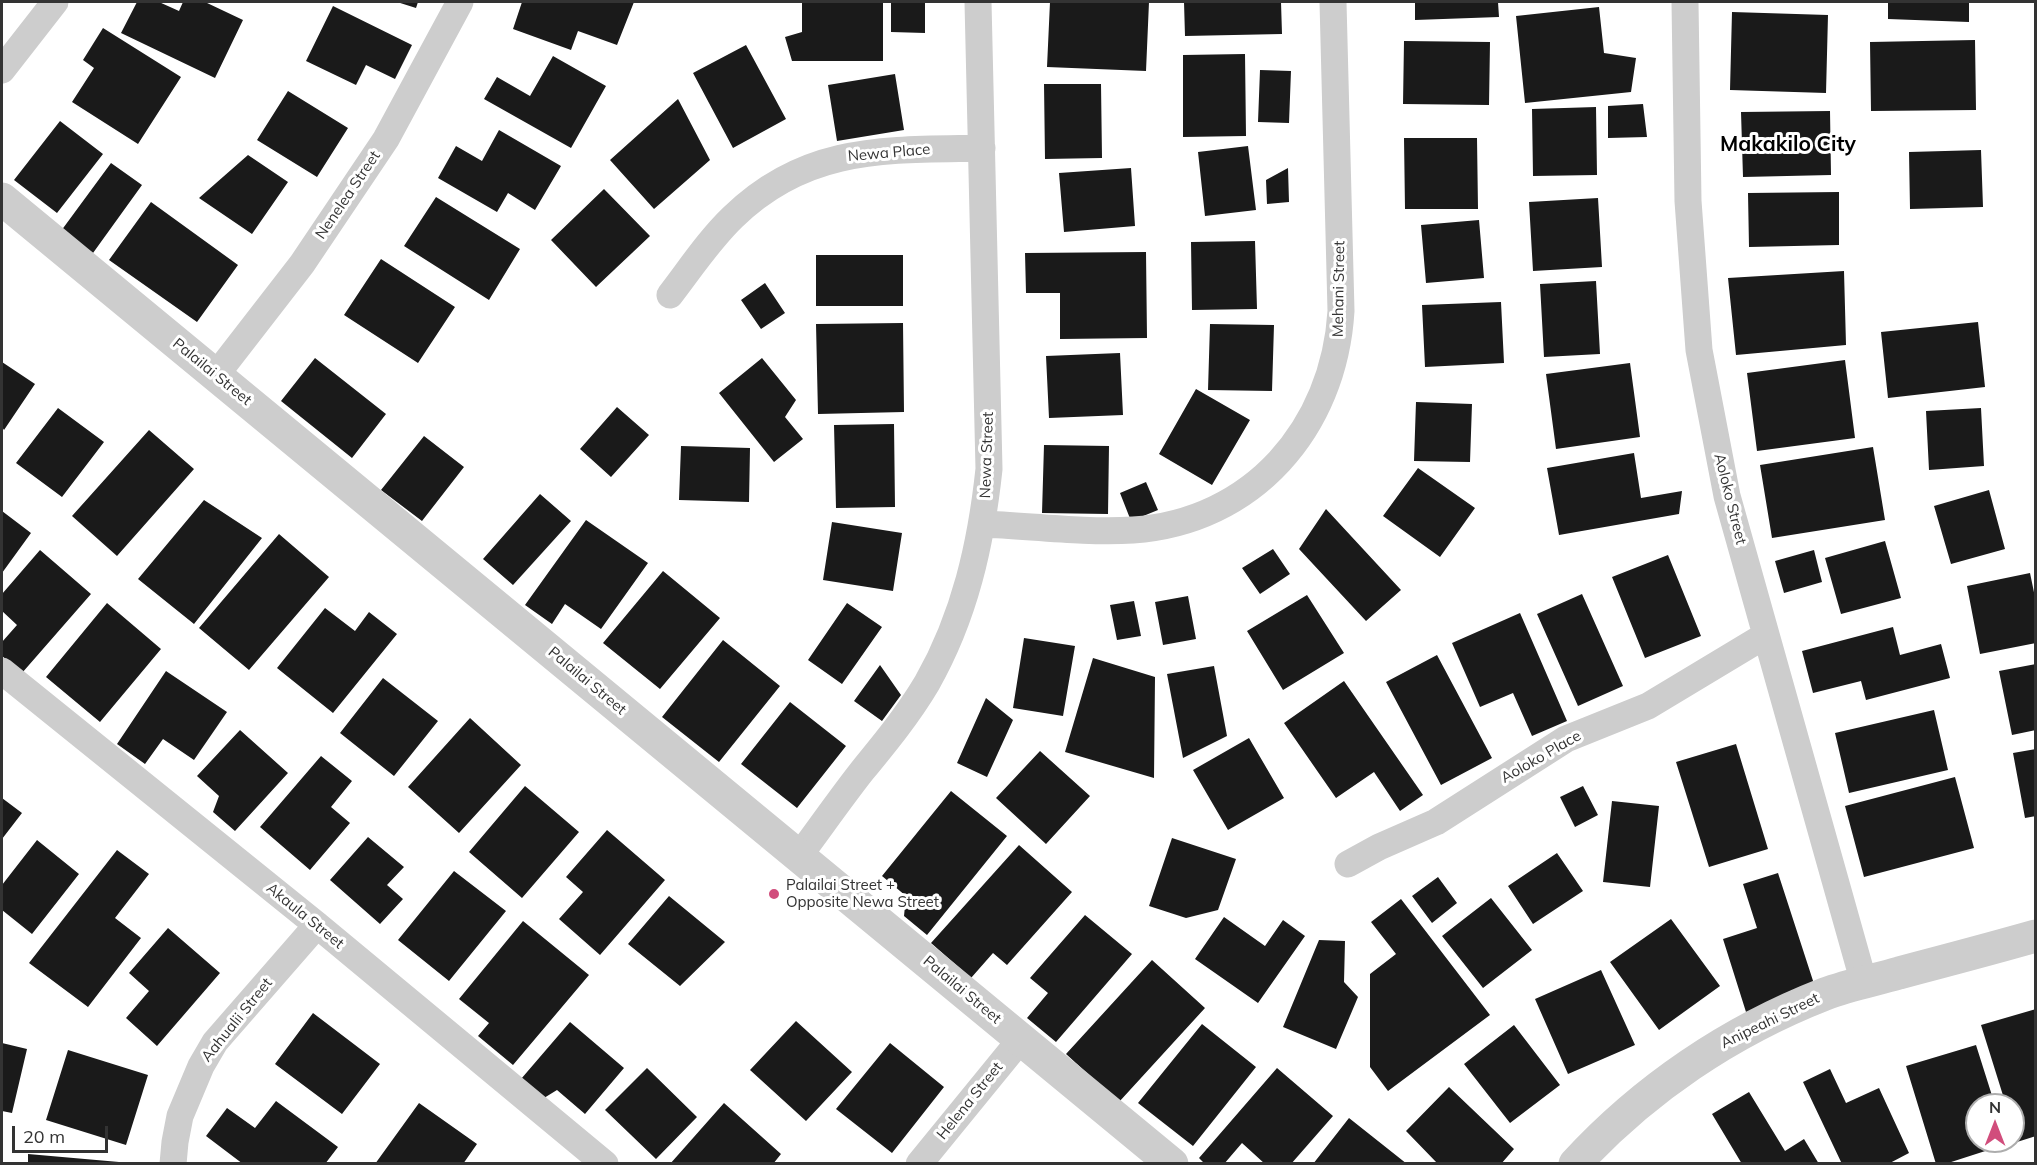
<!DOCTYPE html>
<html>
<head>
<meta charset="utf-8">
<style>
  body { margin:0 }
  #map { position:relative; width:2037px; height:1165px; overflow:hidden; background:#fff; font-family:Mulish,sans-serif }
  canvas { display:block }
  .frame { position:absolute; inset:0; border:3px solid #333; pointer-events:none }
  .north { position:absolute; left:1965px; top:1093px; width:60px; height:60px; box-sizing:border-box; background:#fff; border:2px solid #adadad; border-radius:50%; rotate:0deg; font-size:16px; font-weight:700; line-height:24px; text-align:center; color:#333 }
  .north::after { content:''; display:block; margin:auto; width:21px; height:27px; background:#d14d7c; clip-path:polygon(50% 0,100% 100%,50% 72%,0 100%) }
  .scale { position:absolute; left:12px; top:1126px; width:96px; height:27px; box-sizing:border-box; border:3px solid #333; border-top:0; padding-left:8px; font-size:18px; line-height:21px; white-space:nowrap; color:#333; -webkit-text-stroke:4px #fff; paint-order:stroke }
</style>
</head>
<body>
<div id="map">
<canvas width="2037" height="1165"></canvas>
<div class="frame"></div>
<div class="north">N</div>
<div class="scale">20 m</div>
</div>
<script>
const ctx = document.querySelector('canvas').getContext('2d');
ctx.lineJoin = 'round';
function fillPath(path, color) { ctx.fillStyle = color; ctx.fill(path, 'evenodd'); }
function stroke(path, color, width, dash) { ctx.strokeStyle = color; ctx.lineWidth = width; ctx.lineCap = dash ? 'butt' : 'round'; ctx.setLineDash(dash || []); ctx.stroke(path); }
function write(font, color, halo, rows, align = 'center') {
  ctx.font = font + ' Mulish,sans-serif'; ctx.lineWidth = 6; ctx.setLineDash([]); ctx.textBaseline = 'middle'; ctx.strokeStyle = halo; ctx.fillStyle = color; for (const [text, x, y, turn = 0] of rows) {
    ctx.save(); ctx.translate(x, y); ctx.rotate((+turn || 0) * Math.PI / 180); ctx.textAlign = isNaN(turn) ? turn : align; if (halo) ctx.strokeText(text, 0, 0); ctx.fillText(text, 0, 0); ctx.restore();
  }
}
fillPath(new Path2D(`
  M137,2H159L179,11L183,2H205L243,20L215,78L121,33Z
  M397,2H418L416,8Z
  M522,2H634L617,45L578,31L571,50L513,29Z
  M802,2H883V61H792L785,37L802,32Z
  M891,2H925V33L891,32Z
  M1050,2H1149L1146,71L1047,67Z
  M1184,2H1281L1282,34L1185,36Z
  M1415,2H1498L1499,17L1415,20Z
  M1888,2H1969V22L1888,19Z
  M333,6L412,45L395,79L366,65L356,85L306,61Z
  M1599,7L1604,53L1636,58L1631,92L1525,103L1516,16Z
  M1732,12L1828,15L1826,93L1730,90Z
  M103,28L181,77L138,144L72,102L94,68L83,60Z
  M1975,40L1976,110L1871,111L1870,42Z
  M1404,41L1490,42L1489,105L1403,104Z
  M746,45L786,119L733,148L693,73Z
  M1245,54L1246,136L1183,137V55Z
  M553,56L606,86L571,148L484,99L497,77L530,96Z
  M1260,70L1291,71L1289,123L1258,122Z
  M895,74L904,130L837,141L828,85Z
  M1044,84H1101L1102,158L1045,159Z
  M288,91L348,128L317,177L257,140Z
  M678,99L710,160L654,209L610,160Z
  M1643,104L1647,137L1608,138V106Z
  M1596,107L1597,175L1533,176L1532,109Z
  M1830,111L1831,175L1743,177L1741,112Z
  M60,121L103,154L57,213L14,180Z
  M499,130L561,166L535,210L508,193L497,212L438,178L456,146L482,161Z
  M1404,138H1477L1478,209H1405Z
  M1248,146L1256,210L1205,216L1198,152Z
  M1981,150L1983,207L1910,209L1909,152Z
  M248,155L288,182L252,234L199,198Z
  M111,163L142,185L93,253L61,231Z
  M1131,168L1135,226L1064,232L1059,173Z
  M1288,168L1289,202L1267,204L1266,180Z
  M604,189L650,236L596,287L551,240Z
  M1839,192V245L1749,247L1748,193Z
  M436,197L520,249L489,300L404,246Z
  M1598,198L1602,267L1533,271L1529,202Z
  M151,202L238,265L197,322L109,260Z
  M1479,220L1484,278L1426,283L1421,225Z
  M1255,241L1257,309L1192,310L1191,242Z
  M1146,252L1147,338L1060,339V293H1026L1025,253Z
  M816,255H903V306H816Z
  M381,259L455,307L418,363L344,315Z
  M1844,271L1846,345L1736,355L1728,278Z
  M1596,281L1600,354L1544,357L1540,284Z
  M765,283L785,313L761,329L741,300Z
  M1501,302L1504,363L1425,367L1422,305Z
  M1978,322L1985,387L1888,398L1881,332Z
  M903,323L904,412L818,414L816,324Z
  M1210,324L1274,325L1272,391L1208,390Z
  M1120,353L1123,415L1049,418L1046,356Z
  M315,358L386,414L352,458L281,401Z
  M762,358L796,400L785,417L803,439L774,462L719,393Z
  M1845,360L1855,438L1757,451L1747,373Z
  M2,362L35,384L4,430L2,427Z
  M1630,363L1640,437L1556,449L1546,374Z
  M1196,389L1250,420L1212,485L1159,454Z
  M1416,402L1472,404L1470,462L1414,461Z
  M617,407L649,435L611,477L580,449Z
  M58,408L104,442L62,497L16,463Z
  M1981,408L1984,466L1929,470L1926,411Z
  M894,424L895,507L836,508L834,425Z
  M149,430L194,469L117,556L72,516Z
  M424,436L464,467L422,521L381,490Z
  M1044,445L1109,446L1108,514L1042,513Z
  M681,446L750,448L749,502L679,500Z
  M1873,447L1885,520L1772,538L1760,465Z
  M1634,453L1641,498L1682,491L1679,514L1559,535L1547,468Z
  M1418,468L1475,508L1440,557L1383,516Z
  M1146,482L1158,510L1131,521L1120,493Z
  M1989,490L2005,549L1951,564L1934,506Z
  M540,494L571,521L513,585L483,559Z
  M204,500L262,538L194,624L138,579Z
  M1326,509L1401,590L1366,621L1299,549Z
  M2,511L31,533L2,573Z
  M586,520L648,563L601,629L565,604L552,624L525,605Z
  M832,522L902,533L893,591L823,580Z
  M279,534L329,577L249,670L199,628Z
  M1885,541L1901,598L1841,614L1825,558Z
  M1273,549L1290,574L1260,594L1242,568Z
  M40,550L91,594L22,673L2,656V642L17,625L2,611V594Z
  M1814,550L1822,582L1784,593L1775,561Z
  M1668,555L1701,636L1645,658L1612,577Z
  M663,571L720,618L660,689L603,643Z
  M2030,573L2036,602V643L1980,654L1967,586Z
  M1582,594L1623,686L1578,706L1537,614Z
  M1307,595L1344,653L1283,690L1247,631Z
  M1188,596L1196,639L1163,645L1155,602Z
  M1134,601L1141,636L1117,640L1110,605Z
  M107,603L161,649L100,722L46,677Z
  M847,603L882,627L842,684L808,660Z
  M325,608L355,631L369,612L397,634L333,713L277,668Z
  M1520,613L1567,721L1532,736L1513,693L1480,707L1452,643Z
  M1893,627L1900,655L1941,644L1950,678L1866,700L1861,681L1813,693L1802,651Z
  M1024,638L1075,646L1063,716L1013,708Z
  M723,640L780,686L719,762L662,717Z
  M1437,655L1492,758L1441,785L1386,682Z
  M1093,658L1155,677L1154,778L1065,752Z
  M2036,664V730L2012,735L1999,671Z
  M880,665L901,695L882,721L854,701Z
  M1214,666L1227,736L1183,758L1167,674Z
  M166,671L227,712L194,760L163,739L145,764L117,744Z
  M383,678L438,721L394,776L340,733Z
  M1344,681L1423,795L1400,811L1374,772L1336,798L1284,723Z
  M986,698L1013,720L987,777L957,763Z
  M790,702L846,746L797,808L741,764Z
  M1934,710L1948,770L1849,793L1835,733Z
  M470,718L521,765L459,833L408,787Z
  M240,730L288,773L235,831L213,812L219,796L197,776Z
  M1249,738L1284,798L1228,830L1193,770Z
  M1736,744L1768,849L1709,867L1676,762Z
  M2036,749V816L2025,818L2013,753Z
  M1040,751L1090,796L1046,844L996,798Z
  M321,756L352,781L331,807L350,823L310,870L260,827Z
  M1955,777L1974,848L1864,877L1845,806Z
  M525,786L579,832L522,898L469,852Z
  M1583,786L1598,815L1575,827L1560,797Z
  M951,791L1007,836L927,935L904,916L906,896L882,876Z
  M2,798L22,813L2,839Z
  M1612,801L1659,806L1650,887L1603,882Z
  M607,830L665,880L600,955L559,919L583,892L566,877Z
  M368,837L404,867L387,885L403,899L380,924L330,880Z
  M1172,838L1236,859L1218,910L1186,918L1149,906Z
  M37,840L79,874L32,934L2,910V885Z
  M1019,845L1072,892L1007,965L993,953L971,978L931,943Z
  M117,850L149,874L115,918L141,938L88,1007L29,963Z
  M1557,853L1583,891L1533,924L1508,886Z
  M454,871L506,911L449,981L398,940Z
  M1778,873L1816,990L1746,1012L1723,939L1757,928L1743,884Z
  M1438,877L1457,903L1432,923L1412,896Z
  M669,896L725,942L680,986L628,944Z
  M1491,898L1532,950L1483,988L1442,936Z
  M1401,899L1490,1015L1388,1091L1370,1067V974L1396,954L1371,922Z
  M1085,915L1132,954L1056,1042L1027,1018L1048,993L1030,978Z
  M1224,917L1265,946L1283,920L1305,936L1258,1003L1195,959Z
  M1671,919L1720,986L1659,1030L1610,962Z
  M523,921L589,975L513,1065L478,1036L489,1023L459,999Z
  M168,928L220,973L157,1046L126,1018L149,991L129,973Z
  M1319,940L1345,941L1344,982L1358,997L1336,1049L1283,1027Z
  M1152,960L1205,1008L1119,1102L1066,1054Z
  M1601,970L1635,1045L1568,1074L1535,999Z
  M2036,1009V1136L2017,1142L2013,1130V1105H2006L1981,1025Z
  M313,1013L380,1064L342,1114L275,1064Z
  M796,1021L852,1072L806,1121L750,1070Z
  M570,1022L624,1068L585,1114L557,1090L544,1098L521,1079Z
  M1202,1024L1256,1067L1193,1146L1138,1103Z
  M1514,1025L1560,1085L1510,1123L1464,1064Z
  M2,1043L27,1049L12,1113L2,1111Z
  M890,1043L944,1087L892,1153L836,1109Z
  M1976,1045L1995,1105H1977V1141H2006L2007,1144L1945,1164H1936L1906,1066Z
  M68,1050L148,1075L126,1145L46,1120Z
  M647,1068L697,1117L656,1159L605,1110Z
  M1277,1068L1333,1116L1291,1164H1265L1242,1143L1224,1164H1205L1199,1158Z
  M1830,1069L1846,1103L1879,1088L1909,1153L1888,1164H1842L1803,1082Z
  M1449,1087L1514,1149L1501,1164H1438L1406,1131Z
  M1749,1092L1785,1151L1804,1139L1819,1164H1742L1712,1114Z
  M276,1101L338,1147L325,1164H243L206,1136L227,1108L255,1128Z
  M419,1103L477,1144L463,1164H375Z
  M724,1103L781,1154L773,1164H670Z
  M1349,1118L1407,1164H1313Z
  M28,1154L119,1162V1164H28Z`), '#1a1a1a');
stroke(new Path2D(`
  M1685,2L1688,201L1699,350L1727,496L1864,983
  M2,70L55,2
  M670,295C690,269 709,240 733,217C807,145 887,150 982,148
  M216,375L302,264L386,139L460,2
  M983,524C1031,526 1086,533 1133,530C1253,522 1334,428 1341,311L1333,2
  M2,671L317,925L605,1164
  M799,856C820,828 840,799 862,771C885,743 908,715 927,683C965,616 981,544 989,469L978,2
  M1348,864L1379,847L1436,822L1566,739L1648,706L1766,635
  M173,1164L175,1142L180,1116L201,1066L215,1042L317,925
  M919,1164L1021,1039`), '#cdcdcd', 27);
stroke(new Path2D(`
  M2,199L1172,1164
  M1575,1164C1644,1089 1730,1031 1825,994C1849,985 1875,980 1899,973C1945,961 1990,949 2036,936`), '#cdcdcd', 33);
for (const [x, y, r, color] of [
  [774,894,6,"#d14d7c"]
]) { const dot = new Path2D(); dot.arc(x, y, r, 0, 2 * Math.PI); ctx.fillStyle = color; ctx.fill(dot); stroke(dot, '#fff', 2); }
write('15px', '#333', '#fff', [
  ["Newa Place",889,153,-5],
  ["Nenelea Street",348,195,-56],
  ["Mehani Street",1339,289,-89],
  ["Palailai Street",212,372,39],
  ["Newa Street",987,455,-88],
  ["Aoloko Street",1730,499,76],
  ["Palailai Street",587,681,40],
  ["Aoloko Place",1541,757,-30],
  ["Akaula Street",305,916,39],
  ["Palailai Street",962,990,40],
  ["Aahualii Street",237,1020,-51],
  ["Anipeahi Street",1770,1021,-26],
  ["Helena Street",970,1101,-51]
]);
write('15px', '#333', '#fff', [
  ["Palailai Street +",786,885],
  ["Opposite Newa Street",786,902]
], 'left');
write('bold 21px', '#000', '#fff', [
  ["Makakilo City",1788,145]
]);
</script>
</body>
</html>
